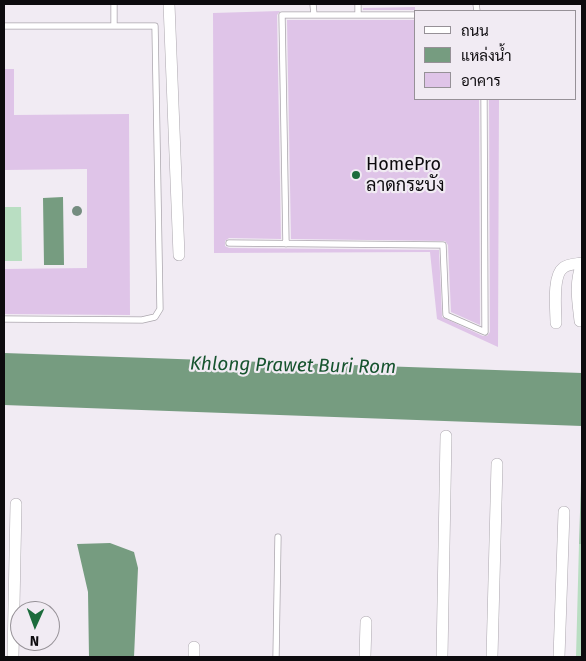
<!DOCTYPE html>
<html>
<head>
<meta charset="utf-8">
<style>
  body { margin:0 }
  #map { position:relative; width:586px; height:661px; overflow:hidden; background:#f1ebf3; font-family:"Fira Sans",Sarabun,sans-serif }
  canvas { display:block }
  .frame { position:absolute; inset:0; border:5px solid #0d0b0e; pointer-events:none }
  .legend { position:absolute; left:414px; top:10px; width:162px; height:90px; box-sizing:border-box; background:#f1ebf3; border:1px solid #969197; margin:0; padding:6px 9px; list-style:none; font-size:15px; color:#0d0b0e }
  .legend li { display:flex; align-items:center; gap:10px; height:25px }
  .legend b { width:25px; border:1px solid #969197 }
  .north { position:absolute; left:10px; top:601px; width:50px; height:50px; box-sizing:border-box; background:#f1ebf3; border:1px solid #969197; border-radius:50%; rotate:182deg; font-size:14px; font-weight:700; line-height:20px; text-align:center; color:#0d0b0e }
  .north::after { content:''; display:block; margin:auto; width:18px; height:22px; background:#1c6c3c; clip-path:polygon(50% 0,100% 100%,50% 72%,0 100%) }
</style>
</head>
<body>
<div id="map">
<canvas width="586" height="661"></canvas>
<div class="frame"></div>
<ul class="legend">
<li><b style="height:6px;background:#fff"></b>ถนน</li>
<li><b style="height:14px;background:#769c80"></b>แหล่งน้ำ</li>
<li><b style="height:14px;background:#dfc4e8"></b>อาคาร</li>
</ul>
<div class="north">N</div>
</div>
<script>
const ctx = document.querySelector('canvas').getContext('2d');
ctx.lineJoin = 'round';
function fillPath(path, color) { ctx.fillStyle = color; ctx.fill(path, 'evenodd'); }
function stroke(path, color, width, dash) { ctx.strokeStyle = color; ctx.lineWidth = width; ctx.lineCap = dash ? 'butt' : 'round'; ctx.setLineDash(dash || []); ctx.stroke(path); }
function write(font, color, halo, rows, align = 'center') {
  ctx.font = font + ' "Fira Sans",Sarabun,sans-serif'; ctx.lineWidth = 4.5; ctx.setLineDash([]); ctx.textBaseline = 'middle'; ctx.strokeStyle = halo; ctx.fillStyle = color; for (const [text, x, y, turn = 0] of rows) {
    ctx.save(); ctx.translate(x, y); ctx.rotate((+turn || 0) * Math.PI / 180); ctx.textAlign = isNaN(turn) ? turn : align; if (halo) ctx.strokeText(text, 0, 0); ctx.fillText(text, 0, 0); ctx.restore();
  }
}
fillPath(new Path2D(`
  M4,207H21L22,261H4Z
  M579,544H582V657H576Z`), '#b9dec2');
fillPath(new Path2D(`
  M582,450V544H579Z`), '#a0c7aa');
fillPath(new Path2D(`
  M63,197L64,265H44L43,198Z
  M4,353L582,373V426L4,405Z
  M110,543L134,552L138,568L134,657H89L88,592L77,544Z`), '#769c80');
fillPath(new Path2D(`
  M415,7V10H363V8Z
  M280,11L277,15L281,239L229,238L225,241V246L229,248L439,250L442,317L483,336H487L490,332L489,99H499L498,347L437,319L430,252L214,253L213,13Z
  M287,20H415V99H479L480,325L451,312L448,245L445,241L291,239Z
  M4,69H14V115L129,114L130,315L4,314V269L87,268V169L4,170Z`), '#dfc4e8');
const lane = new Path2D(`
  M114,4V26
  M313,4L314,15
  M476,4L477,11
  M358,15V4
  M4,26H155L160,309L155,317L142,320L4,319
  M229,243L443,245L446,315L485,332L484,99
  M286,244L282,15H415
  M276,657L278,537`);
const street = new Path2D(`
  M169,4L179,255
  M580,321C578,302 574,283 582,264
  M556,323C556,310 552,276 563,268C567,264 576,264 582,263
  M13,657L16,504
  M194,657V647
  M365,657L366,622
  M442,657L446,436
  M492,657L497,464
  M559,657L564,512`);
stroke(lane, '#aca7ae', 7);
stroke(street, '#aca7ae', 12);
stroke(lane, '#fff', 5.5);
stroke(street, '#fff', 11);
ctx.fillStyle = '#758c80';
for (const [x, y] of [
  [77,211]
]) { ctx.beginPath(); ctx.arc(x, y, 5, 0, 2 * Math.PI); ctx.fill(); }
for (const [x, y, r, color] of [
  [356,175,5,"#1c6c3c"]
]) { const dot = new Path2D(); dot.arc(x, y, r, 0, 2 * Math.PI); ctx.fillStyle = color; ctx.fill(dot); stroke(dot, '#f1ebf3', 2); }
write('18px', '#0d0b0e', '#f1ebf3', [
  ["HomePro",366,165],
  ["ลาดกระบัง",366,186]
], 'left');
write('italic 19px', '#17542f', '#f1ebf3', [
  ["Khlong Prawet Buri Rom",293,366,1]
]);
</script>
</body>
</html>
